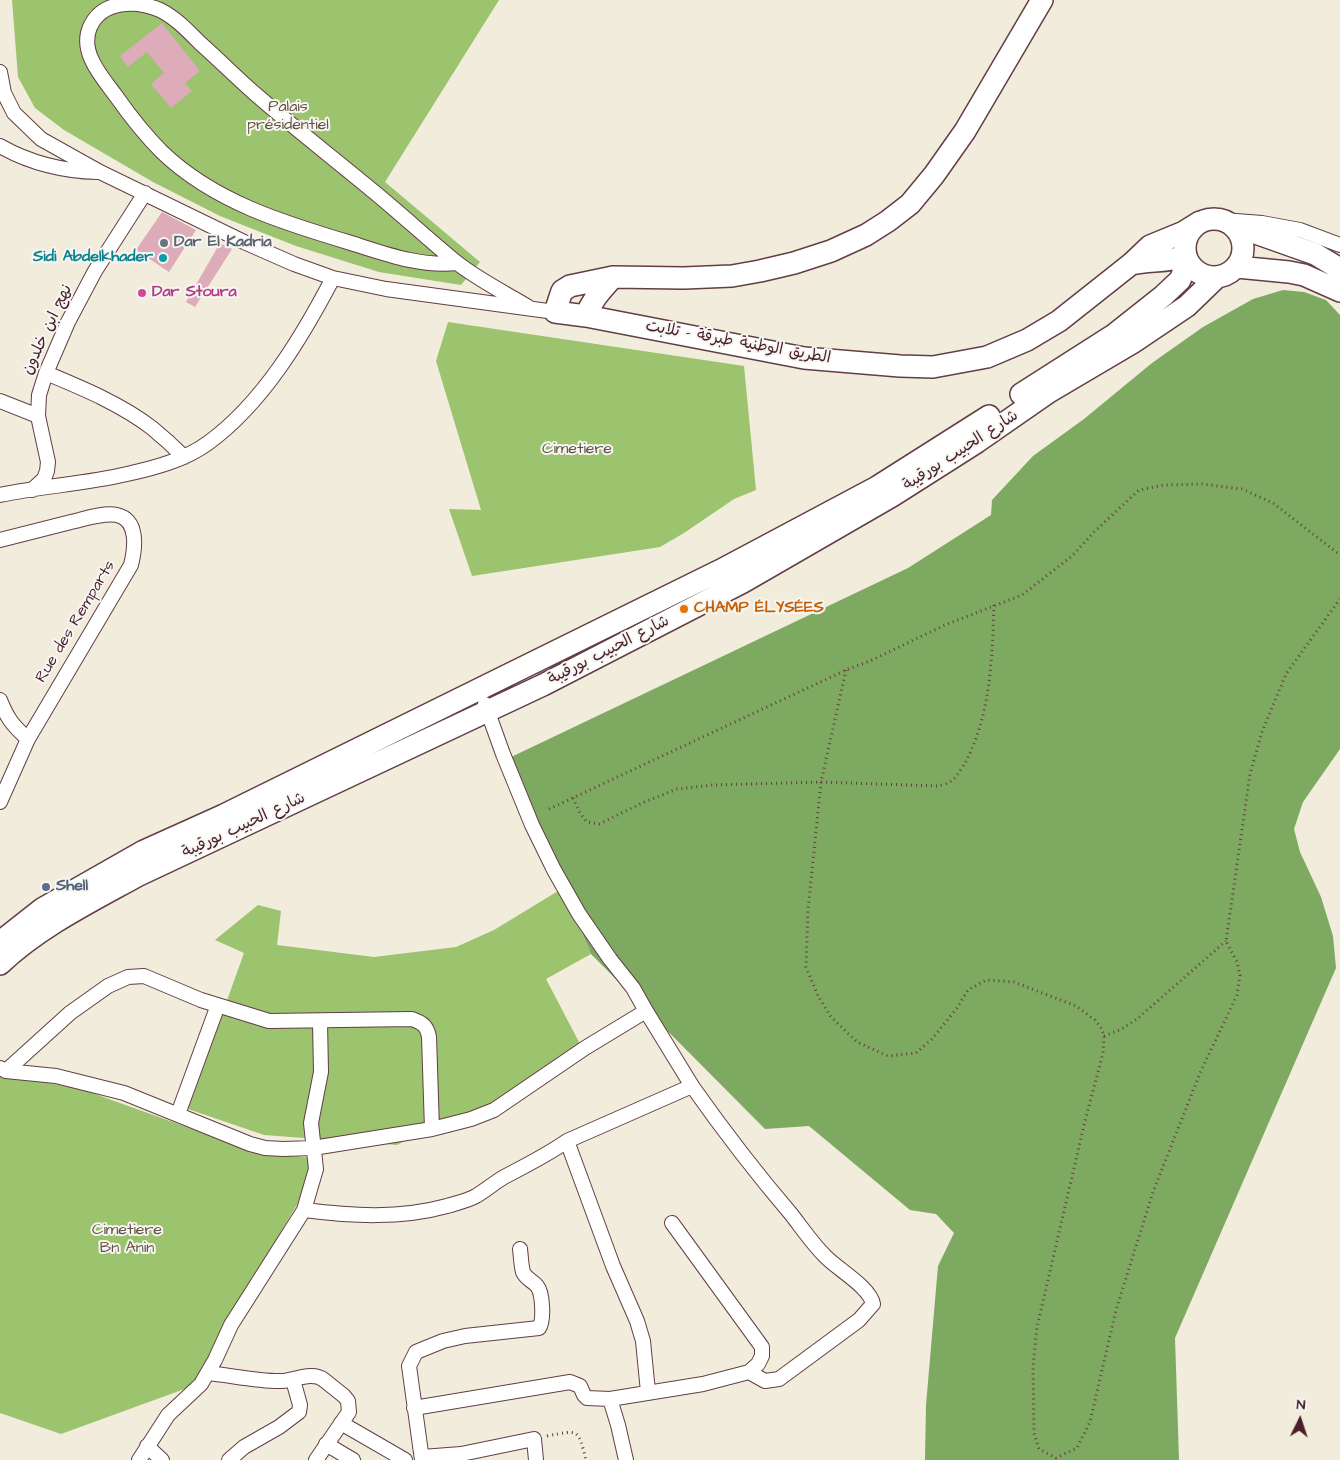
<!DOCTYPE html>
<html>
<head>
<meta charset="utf-8">
<style>
  body { margin:0 }
  #map { position:relative; width:1340px; height:1460px; overflow:hidden; background:#f1ecdb; font-family:"Architects Daughter",sans-serif }
  canvas { display:block }
  .north { position:absolute; left:1275px; top:1395px; width:50px; height:50px; -webkit-text-stroke:4px #f6f6f2; paint-order:stroke; rotate:4deg; font-size:14px; font-weight:700; line-height:20px; text-align:center; color:#4a1f2b }
  .north::after { content:''; display:block; margin:auto; width:18px; height:22px; background:#4a1f2b; clip-path:polygon(50% 0,100% 100%,50% 72%,0 100%) }
</style>
</head>
<body>
<div id="map">
<canvas width="1340" height="1460"></canvas>
<div class="north">N</div>
</div>
<script>
const ctx = document.querySelector('canvas').getContext('2d');
ctx.lineJoin = 'round';
function fillPath(path, color) { ctx.fillStyle = color; ctx.fill(path, 'evenodd'); }
function stroke(path, color, width, dash) { ctx.strokeStyle = color; ctx.lineWidth = width; ctx.lineCap = dash ? 'butt' : 'round'; ctx.setLineDash(dash || []); ctx.stroke(path); }
function write(font, color, halo, rows, align = 'center') {
  ctx.font = font + ' "Architects Daughter","Playpen Sans Arabic",sans-serif'; ctx.lineWidth = 4; ctx.setLineDash([]); ctx.textBaseline = 'middle'; ctx.strokeStyle = halo; ctx.fillStyle = color; for (const [text, x, y, turn = 0] of rows) {
    ctx.save(); ctx.translate(x, y); ctx.rotate((+turn || 0) * Math.PI / 180); ctx.textAlign = isNaN(turn) ? turn : align; if (halo) ctx.strokeText(text, 0, 0); ctx.fillText(text, 0, 0); ctx.restore();
  }
}
fillPath(new Path2D(`
  M12,0H499L385,182L480,262L461,285L379,272L296,246L220,216L153,182L64,130L35,108L18,77Z
  M448,322L744,366L756,490L734,499L684,533L660,547L472,576L449,509L481,510L436,361Z
  M563,888L591,954L546,979L580,1044L491,1106L436,1124L397,1145L264,1135L188,1109L244,953L215,940L258,905L281,911L277,945L374,957L456,947L494,930Z
  M0,1074L81,1089L259,1153L314,1158L302,1196L229,1320L206,1364L190,1387L61,1434L0,1413Z`), '#9cc36e');
fillPath(new Path2D(`
  M1283,290L1304,292L1326,300L1340,315V749L1303,802L1294,829L1300,852L1321,897L1333,936L1336,968L1175,1338L1179,1460H925L926,1405L938,1266L954,1233L936,1214L910,1210L809,1126L765,1129L591,954L509,758L908,568L991,515L992,500L1033,456L1084,419L1152,363L1203,327L1253,299Z`), '#7da961');
fillPath(new Path2D(`
  M162,23L200,71L185,83L192,91L171,108L151,84L164,73L147,52L128,67L120,56Z
  M162,212L196,230L169,272L136,250Z
  M220,243L232,249L195,307L186,302Z`), '#ddabb9');
const minor = new Path2D(`
  M0,72L4,93L14,113L41,139L100,172L244,242L294,264L333,278L386,289L555,312
  M0,146C30,163 62,171 97,172
  M1223,220L1262,223L1300,230L1340,245
  M457,263C420,267 386,254 351,243C284,223 214,202 162,152C145,135 130,116 116,96C102,77 79,52 90,27C102,0 136,0 160,10C176,18 188,31 200,43C218,59 235,76 253,92C292,126 333,158 373,191C401,214 428,239 456,262C477,279 507,294 530,308
  M46,373C82,388 121,404 152,428C163,437 174,447 184,457
  M0,401L38,416
  M32,490L44,479L47,471L48,462L38,416L39,395L46,373L68,322L95,271L145,193
  M0,495C42,486 85,484 127,474C154,468 185,460 208,443C263,403 302,337 333,278
  M0,540C24,534 48,528 71,522C85,519 103,512 117,515C139,520 135,549 131,565L28,739L0,802
  M0,700C7,718 13,726 28,739
  M646,1011L692,1086
  M320,1022L321,1072L311,1123L316,1169L304,1210C352,1216 400,1219 447,1206C456,1203 467,1201 476,1196C486,1190 494,1183 504,1177C525,1166 547,1155 567,1141L692,1086C723,1130 756,1173 791,1214C802,1228 812,1243 825,1256C837,1269 870,1287 873,1304L859,1320L779,1379L765,1381L749,1372
  M0,1068L6,1071L56,1076L124,1093L250,1144L265,1148L283,1149L313,1148L432,1129L471,1119L494,1110L585,1048L646,1011L633,988L610,959L579,914L554,870L532,825L503,754L485,704
  M6,1071L70,1013L108,986L128,977L144,976L201,1000L269,1021L412,1019C423,1023 427,1026 429,1037L432,1129
  M178,1114L218,1005
  M567,1141L613,1266L637,1321L643,1341L648,1392
  M208,1373C229,1375 261,1382 282,1381C295,1380 313,1371 324,1380L344,1396L348,1401L349,1412L316,1460
  M610,1399L618,1425L626,1460
  M414,1408L570,1382L580,1386L584,1395L587,1398L610,1399L703,1384L749,1372L758,1364L762,1356V1347L672,1223
  M341,1423L405,1460
  M326,1444L353,1460
  M147,1446L162,1460
  M422,1457L461,1454L534,1439L536,1460
  M139,1460L168,1415L201,1384L215,1360L231,1325L304,1210
  M229,1460L244,1447L279,1427L299,1412L300,1405L293,1380
  M422,1460L409,1366L416,1352L443,1341L465,1336L539,1328C544,1321 543,1293 537,1286C533,1281 526,1279 523,1272C521,1265 521,1256 520,1249`);
const primary = new Path2D(`
  M1042,0L965,131L934,175L910,204L888,221L866,235L831,251L794,263L760,271L732,276L684,278L613,277L570,286L562,291L555,312L586,316L804,358L900,366L933,367L987,357L1027,340L1059,321L1131,264L1150,246L1184,232L1200,222
  M1185 248a29 29 0 1 1 58 0a29 29 0 1 1-58 0Z
  M1233,225L1315,254L1340,269
  M1131,264C1150,260 1168,262 1186,256
  M1237,267L1289,272L1304,275L1340,291
  M586,316C592,299 602,290 613,277
  M1021,394L1115,334L1163,296L1180,280L1188,261
  M0,942L42,909L86,884L144,851L224,815L721,570L877,487L989,416
  M0,964C39,927 90,902 137,876L543,685L743,582L892,496L977,442L1049,392L1132,343L1187,306L1217,277`);
stroke(minor, '#633e45', 16);
stroke(primary, '#633e45', 24);
stroke(new Path2D(`
  M846,670L821,782L808,910L806,967L818,996L831,1017L857,1042L888,1056L916,1053L932,1039L957,1008L968,990L986,980L1014,982L1076,1006L1095,1020L1102,1029L1104,1036L1103,1053L1085,1121L1037,1327L1033,1367L1034,1433L1039,1449L1056,1458L1077,1448L1090,1422L1116,1310L1153,1192L1200,1073L1237,995L1240,975L1237,962L1226,941L1250,774L1262,732L1286,674L1340,599
  M573,798L580,813L587,822L599,824L642,803L677,789L713,785L821,782L937,786C941,785 947,784 951,781C957,777 961,769 965,763C991,715 992,658 994,605
  M549,809L846,670L872,660L945,625L1022,595L1072,556L1094,532L1139,490L1164,485L1202,484L1242,489L1273,503L1340,555
  M1104,1036L1122,1029L1137,1019L1226,941
  M547,1436C579,1430 578,1428 586,1460`), '#633e45', 3, [1, 4]);
stroke(minor, '#fff', 14);
stroke(primary, '#fff', 21);
for (const [x, y, r, color] of [
  [164,243,5,"#6b7280"],
  [163,258,5,"#0f9aa8"],
  [142,293,5,"#d1479c"],
  [684,609,5,"#e8710a"],
  [46,887,5,"#5c6f8a"]
]) { const dot = new Path2D(); dot.arc(x, y, r, 0, 2 * Math.PI); ctx.fillStyle = color; ctx.fill(dot); stroke(dot, '#f6f6f2', 2); }
write('16px', '#63503f', '#f6f6f2', [
  ["Palais",288,108],
  ["présidentiel",288,126],
  ["Cimetiere",577,450],
  ["Cimetiere",127,1231],
  ["Bn Anin",127,1249]
]);
write('bold 16px', '#5b616d', '#f6f6f2', [
  ["Dar El Kadria",174,243]
], 'left');
write('bold 16px', '#0d838f', '#f6f6f2', [
  ["Sidi Abdelkhader",153,258]
], 'right');
write('bold 16px', '#b23c85', '#f6f6f2', [
  ["Dar Stoura",152,293]
], 'left');
write('16px', '#4a1f2b', '#f6f6f2', [
  ["نهج ابن خلدون",48,330,-65],
  ["الطريق الوطنية طبرقة - تلابت",738,343,10],
  ["شارع الحبيب بورقيبة",961,451,-33],
  ["Rue des Remparts",76,622,-59],
  ["شارع الحبيب بورقيبة",609,651,-27],
  ["شارع الحبيب بورقيبة",244,826,-25]
]);
write('bold 16px', '#c56008', '#f6f6f2', [
  ["CHAMP ÉLYSÉES",694,609]
], 'left');
write('bold 16px', '#4e5e75', '#f6f6f2', [
  ["Shell",56,887]
], 'left');
</script>
</body>
</html>
